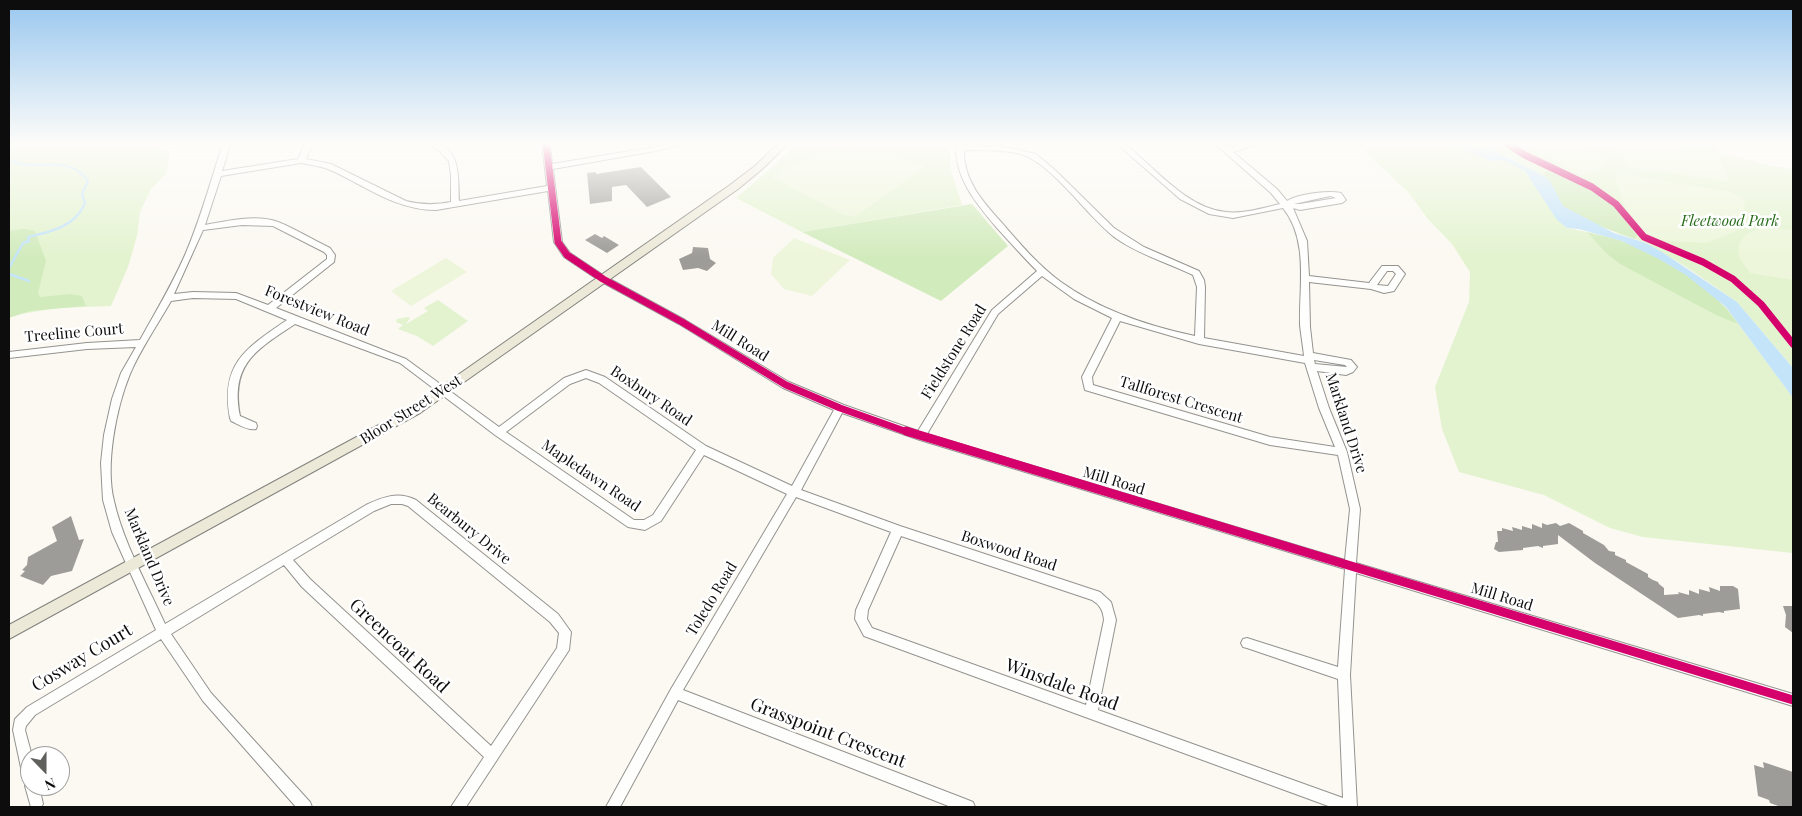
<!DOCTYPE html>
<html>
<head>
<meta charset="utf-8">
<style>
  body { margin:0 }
  #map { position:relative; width:1802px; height:816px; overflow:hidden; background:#fbf9f2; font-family:"Playfair Display",serif }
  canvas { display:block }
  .frame { position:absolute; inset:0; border:10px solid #0d0d0d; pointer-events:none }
  .north { position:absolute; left:20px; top:746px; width:50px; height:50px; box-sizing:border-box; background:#fff; border:1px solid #9e9e9e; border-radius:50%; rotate:158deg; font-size:14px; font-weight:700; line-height:20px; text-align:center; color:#0d0d0d }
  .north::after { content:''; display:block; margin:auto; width:18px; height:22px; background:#60605d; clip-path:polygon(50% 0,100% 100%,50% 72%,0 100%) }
</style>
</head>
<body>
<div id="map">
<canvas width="1802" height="816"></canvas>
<div class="frame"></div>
<div class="north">N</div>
</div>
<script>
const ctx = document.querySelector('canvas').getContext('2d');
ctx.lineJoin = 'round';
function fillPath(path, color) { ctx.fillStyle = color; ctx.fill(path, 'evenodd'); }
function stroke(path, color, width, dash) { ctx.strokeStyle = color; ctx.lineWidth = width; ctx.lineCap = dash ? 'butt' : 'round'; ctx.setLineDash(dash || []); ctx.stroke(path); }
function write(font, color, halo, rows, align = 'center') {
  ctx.font = font + ' "Playfair Display",serif'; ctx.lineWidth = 5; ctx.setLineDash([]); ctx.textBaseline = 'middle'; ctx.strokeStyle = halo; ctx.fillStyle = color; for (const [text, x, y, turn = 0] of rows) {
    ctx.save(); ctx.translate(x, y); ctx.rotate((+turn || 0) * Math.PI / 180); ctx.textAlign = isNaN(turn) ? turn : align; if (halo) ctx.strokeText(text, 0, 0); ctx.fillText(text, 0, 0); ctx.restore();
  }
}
fillPath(new Path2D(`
  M9,143H143L169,151L167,173L151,189L140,212L137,236L128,267L111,306L57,308L9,316Z
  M797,143H949L951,170L962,205L802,232L736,198L777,163Z
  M1356,143H1711L1717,152L1771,166L1793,169V368L1737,302L1685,266L1646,243L1635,239L1544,176L1505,155L1513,164L1525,171L1557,219L1567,228L1587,232L1726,307L1793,398V553L1643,537L1610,528L1544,495L1459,472L1442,429L1435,387L1469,302L1470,272L1452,244L1427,218L1409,193Z
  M438,300L468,321L433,346L417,336L398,329L403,325L396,322L397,319L408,317L410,318L406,324L428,311L424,308Z`), '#e3f3cf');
fillPath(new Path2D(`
  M1660,143H1714L1721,151L1693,150L1682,146Z
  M1550,170L1562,173L1613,204L1637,235L1635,239C1621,235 1570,215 1562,205C1554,195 1553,184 1544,175L1546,171Z
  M972,204L1008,246L941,301L802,232Z
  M24,229L35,231L46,261L38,293L40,297L70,294L82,296L86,306L30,311L9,318V231Z
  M1587,232C1599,235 1612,237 1624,242C1667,259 1712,286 1738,324L1716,315L1620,264L1606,253Z`), '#d2ebbd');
fillPath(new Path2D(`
  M832,143H891L874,149L827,148Z
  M1523,143H1573L1610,163L1583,176Z
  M1618,143H1630L1718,156L1730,182L1626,167Z
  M857,151L891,155L926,166L856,216L844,215L772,177C799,160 826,153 857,151Z
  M1623,174L1731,192L1745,200L1743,217L1736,231L1707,243L1653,240L1643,234L1626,210L1615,177Z
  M1763,228L1793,230V280L1750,273C1747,268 1740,261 1739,255C1735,238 1750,231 1763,228Z
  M794,238L850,260L812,296L784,289L771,274L773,258Z
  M446,258L467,272L411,306L391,291Z`), '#edf6da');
fillPath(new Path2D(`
  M1447,143H1467L1495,151L1544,176L1550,181L1563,206L1614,233L1646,243L1662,252L1737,302L1793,368V398L1726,307L1686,275L1659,259L1622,241L1579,229L1567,228L1557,220L1525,171L1503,160L1490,161Z`), '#c4e4f9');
stroke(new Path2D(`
  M9,160C37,173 68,152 88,181L82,194L85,203C75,227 51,232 28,237L29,241L23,243L9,268
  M9,274L29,281`), '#c4e4f9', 2.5);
fillPath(new Path2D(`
  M641,167L671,197L647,207L626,185L612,187V201L590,204L587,173L596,172V174Z
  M595,234L602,238L604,236L619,245L607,253L585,240Z
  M693,247L708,248L710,259L716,263L707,271L698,268L683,270L679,259L692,253Z
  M71,516L79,540L84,539L72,571L51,576L43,585L20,576L25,571L22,570L27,565L28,557L57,541L52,527Z
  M1542,523L1547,525L1556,523L1560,526L1569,523L1583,531V533L1604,545L1609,551L1615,552V555L1626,560V562L1648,574V577L1653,580L1658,582L1659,584L1664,588V595L1679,594L1678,592L1689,595V590L1699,594V589L1710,592L1709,587L1720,591V586H1733L1738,589L1740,609L1724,611V613L1719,612L1703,614V616L1699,615L1678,618L1595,563L1558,535V544L1543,546V548L1538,546L1523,548V550L1499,552L1494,549L1496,542H1498L1497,531H1502V528L1513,531L1512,527L1522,530V526L1532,529V524L1542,528Z
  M1783,606H1793V633L1785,627L1786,615Z
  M1763,762L1793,772V807H1781L1770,803L1769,800L1758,796L1754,765L1764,768Z`), '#9e9c98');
const minor = new Path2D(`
  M223,143H231L222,171L298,159L305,143H313L306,159L331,164L406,201C421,205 435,205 451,202V175L449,161L439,151L427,143C462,143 458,176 459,201L547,186L542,143H550L552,164L660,146L669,143H680L679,145L661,150L553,169L562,242L570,253L606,277L685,320L789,382L844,405L918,431L992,310L1037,271C1023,257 1010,242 997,228C975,202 954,177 956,143H964V146L1006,147L1036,154L1056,171L1114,228L1144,247L1199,271L1204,280L1205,287L1204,338L1304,356C1303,346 1301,335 1300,325C1299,287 1309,240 1283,208L1233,218L1209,214L1180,199L1116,143H1124C1153,166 1187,209 1226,212C1244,214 1263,208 1280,204L1271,193L1214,143H1222L1229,148L1246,143H1257L1256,145L1233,152L1277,189L1287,201C1298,194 1328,190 1341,193L1346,200L1342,203L1300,210L1293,208L1307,241L1309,276L1369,283L1382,266H1398L1405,274L1394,291L1384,293L1371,289L1309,282L1310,327L1313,353L1351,360L1357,367L1353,372L1346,375L1317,371L1329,408L1347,452L1360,509L1356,563L1793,694V706L1356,573L1350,675L1357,807H1331L864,636L855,619L856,610L891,532L796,497L683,690L968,800L973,802L975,807H951L678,700L620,807H606L671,689L787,494L704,455L661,521L645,530L628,527L495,435L400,363L295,324C256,350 230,364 240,416L256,423L257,426L256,429C248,431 238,424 231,421L230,418C220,364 246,348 287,320L236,299L193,298L171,301C158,324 140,350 130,374C116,408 105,465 114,501C123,542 148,586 165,624L366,505C383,497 398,491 416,500L558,614L571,632L569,650L466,807H451L484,757L302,587L284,565L171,634L211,693L310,802L312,807H296L203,701L161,639L35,715L26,726L25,730L32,756H30V786H39L43,804L41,807H31L25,786L27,782L23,777L13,730L15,719L27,707L156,630L112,532L103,500L101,463L104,435L112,399L121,373L136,347L87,349L9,358V352L87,343L140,340C156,311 172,285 185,255C201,218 211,180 223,143ZM964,150C982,151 1002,149 1021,154C1052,163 1088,218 1117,239C1140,255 1168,263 1193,275L1197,287L1195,336C1148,326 1100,310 1061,282C1039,266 1020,244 1002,223C983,202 963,180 964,150ZM301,163C310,165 320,166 328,169C365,185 394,210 436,210L548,191L554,242L564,257L600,281L679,324L783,388L834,410L792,486L706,446L605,377L586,370L564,378L499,427L406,359L276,308L334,262L335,255L330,248C313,240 296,229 278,222C256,214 228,221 205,225L221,176ZM1330,196L1336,198L1300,204H1294ZM242,225L273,226L324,252L327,255V259L268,305L236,293L193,292L174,294L203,230ZM1387,271H1393L1396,274L1388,286L1377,285ZM1042,276L1074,299L1112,318L1082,377L1085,390L1270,445L1338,455L1350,509L1345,560L927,434L998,314ZM1120,321L1199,344L1305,363L1319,408L1335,447L1270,437L1093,385L1092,377ZM1314,360L1345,365L1347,367L1315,364ZM586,378L599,383L696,450L653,515L644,520H634L506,432L570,384ZM842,413L920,440L1345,569L1338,667L1247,638L1243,639L1241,643L1243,647L1247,648L1338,679L1343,798L1098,710L1116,620L1111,602L1100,592L900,526L801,490ZM391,504H402L408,506L550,622L559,633L557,648L491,746L310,579L293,560L374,511ZM901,536L1092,600C1100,605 1103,610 1104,620L1086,705L872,628L867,619L868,610Z`);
const major = new Path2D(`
  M779,143H789L761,170L738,189L420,413L9,639V625L412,407L730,185L755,166Z`);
stroke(minor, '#949390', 2);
stroke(major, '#81817d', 2);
fillPath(minor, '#fefefd');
fillPath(major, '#ede9d8');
stroke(new Path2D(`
  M546,143L558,242L567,255L603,279L682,322L786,385L840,408L910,433
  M1506,143L1525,155L1592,187L1616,204L1644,237L1703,262L1733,279L1761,304L1793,344`), '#d6006c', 7);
stroke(new Path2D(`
  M906,431L1793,700`), '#d6006c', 9);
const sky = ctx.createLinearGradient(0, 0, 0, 257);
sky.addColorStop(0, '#99c7ef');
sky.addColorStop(0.56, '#fdfcf9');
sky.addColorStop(1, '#fdfcf900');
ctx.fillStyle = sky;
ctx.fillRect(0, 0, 1802, 257);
write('italic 15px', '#256c17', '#fff', [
  ["Fleetwood Park",1730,221]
]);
write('15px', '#0d0d0d', '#fff', [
  ["Forestview Road",317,311,22],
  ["Treeline Court",74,333,-5],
  ["Mill Road",740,341,32],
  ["Fieldstone Road",954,352,-58],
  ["Boxbury Road",651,396,34],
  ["Tallforest Crescent",1181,400,17],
  ["Bloor Street West",411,410,-32],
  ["Markland Drive",1346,423,72],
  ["Mapledawn Road",591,476,34],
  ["Mill Road",1114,481,17],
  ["Bearbury Drive",469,529,39],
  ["Boxwood Road",1009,551,18],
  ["Markland Drive",149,557,67],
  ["Mill Road",1502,597,17],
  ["Toledo Road",712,599,-59]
]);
write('18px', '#0d0d0d', '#fff', [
  ["Greencoat Road",399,646,43],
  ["Cosway Court",82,658,-31],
  ["Winsdale Road",1062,685,20],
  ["Grasspoint Crescent",828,733,21]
]);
</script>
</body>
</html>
